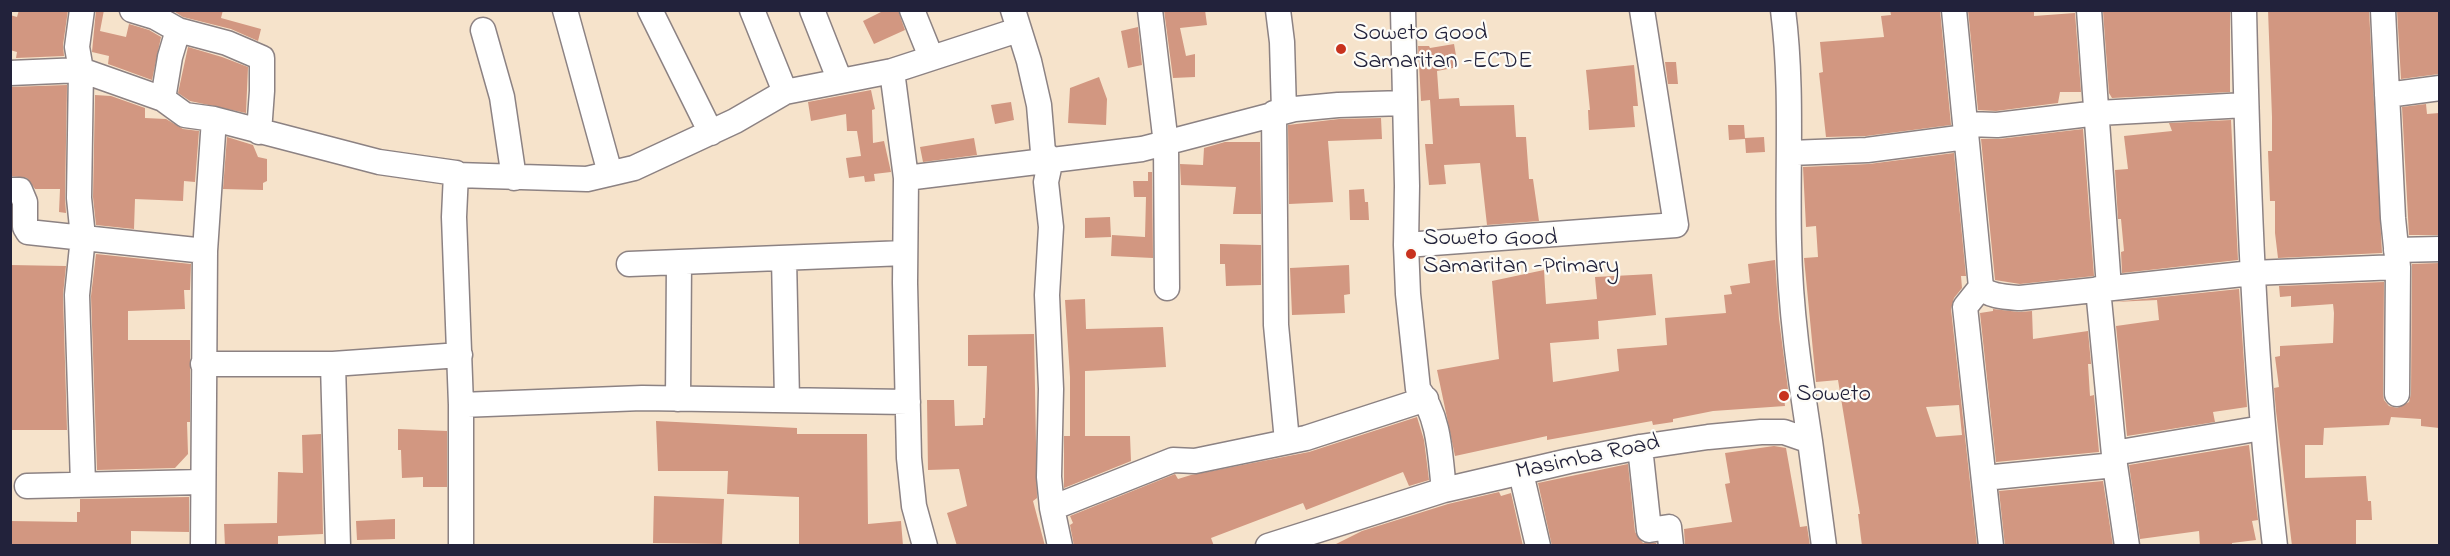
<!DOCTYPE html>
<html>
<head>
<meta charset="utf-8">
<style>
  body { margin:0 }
  #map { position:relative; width:2450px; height:556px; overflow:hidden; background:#f6e3cb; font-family:"Indie Flower",sans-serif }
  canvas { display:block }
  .frame { position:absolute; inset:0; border:12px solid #22223b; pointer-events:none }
</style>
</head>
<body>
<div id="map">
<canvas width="2450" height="556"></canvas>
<div class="frame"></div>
</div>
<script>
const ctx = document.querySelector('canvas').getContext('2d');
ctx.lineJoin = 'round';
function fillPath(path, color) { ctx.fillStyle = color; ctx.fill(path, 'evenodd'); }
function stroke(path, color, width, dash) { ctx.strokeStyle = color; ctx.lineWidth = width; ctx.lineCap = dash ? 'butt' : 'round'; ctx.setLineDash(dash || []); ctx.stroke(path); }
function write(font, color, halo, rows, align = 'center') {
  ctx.font = font + ' "Indie Flower",sans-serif'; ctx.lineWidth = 4.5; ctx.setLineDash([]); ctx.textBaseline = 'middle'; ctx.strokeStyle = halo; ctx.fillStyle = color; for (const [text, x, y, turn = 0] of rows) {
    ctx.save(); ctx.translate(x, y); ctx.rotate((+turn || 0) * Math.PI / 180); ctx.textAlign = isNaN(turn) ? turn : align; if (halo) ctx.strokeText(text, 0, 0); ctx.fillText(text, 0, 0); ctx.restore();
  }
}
fillPath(new Path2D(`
  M19,10H68L63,45L64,56L16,58L17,52L10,50V15L17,17Z
  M96,10H104L100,31L126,37L129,24L149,30L161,37L152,80L108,64L109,56L92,52Z
  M172,10H223L221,18L261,29L258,41L231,29L183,17Z
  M885,10H898L905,30L874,44L863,21Z
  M1164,10H1205L1207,25L1180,28L1186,56L1195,54V77L1173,78Z
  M1890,10H1940L1951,125L1866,136L1826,137L1819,73L1823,72L1820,42L1884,37L1881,16L1891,15Z
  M1968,10H2034V16L2075,13L2081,92H2060L2058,103L1996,111L1978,110Z
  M2230,10V92L2112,98L2109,93L2103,11Z
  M2268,10H2369L2382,253L2278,258L2275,233V201H2270L2268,151H2272V117Z
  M2397,10H2439V74L2401,79Z
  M1138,27L1142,65L1128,68L1121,31Z
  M1454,44L1458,67L1437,71L1439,99L1459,98L1460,106L1514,105L1516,137H1526L1529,179H1533L1539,221L1487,225L1480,163L1444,165L1446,184L1429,185L1425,144H1433L1430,100L1421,101L1418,46H1429L1430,48Z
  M188,47L222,57L248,67L246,113L190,101L178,93Z
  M1665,62H1676L1678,84H1668Z
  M1634,65L1638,106H1633L1635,127L1589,130L1588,110H1590L1586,70Z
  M1099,77L1107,99L1106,125L1068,123L1070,88Z
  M67,85L65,198L66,213L59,212L60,189H35L27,178L10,176V87Z
  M871,90L875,109L872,110L873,143L884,141L891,172L874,174L875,181L865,182L864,176L849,178L846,158L861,156L857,131H847L846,114L811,121L808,102Z
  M95,95L111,96L145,108V118L166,119L183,129L199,131L195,182L184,181L183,201L135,199L134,229L96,225L93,197Z
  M1011,102L1014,120L995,124L991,105Z
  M2426,104L2427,114L2439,113V235H2409L2402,107Z
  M1381,118L1382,139L1328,141L1333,202L1289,204L1288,125L1339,119Z
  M2231,120L2238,260L2122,273L2121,252L2124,251L2121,219H2118L2115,170L2128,169L2124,136L2172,131L2169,123Z
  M1728,125H1744L1745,138L1764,137L1765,152L1746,153L1745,139L1729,140Z
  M2083,129L2094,276L2020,284L1995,280L1981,139H1999Z
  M227,137L253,145L258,157L267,159V181L263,183V190L223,189Z
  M974,138L977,155L923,162L920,147Z
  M1225,142H1260L1261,214H1233L1236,187L1181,185L1180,164L1203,165L1204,148Z
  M1954,153L1966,276H1961L1962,288L1954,298L1951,309L1977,546H1862L1858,514H1860L1838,380L1816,382L1804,258L1818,257L1816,226L1806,227L1803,167L1869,164ZM1959,405L1962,435L1936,437L1926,407Z
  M1148,172H1152L1153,258L1111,256L1112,235L1145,237L1146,197H1134L1133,181H1148Z
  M1364,189L1365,202H1368L1369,220H1350L1349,190Z
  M1110,217L1111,237L1085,238V218Z
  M1220,244L1261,245V285L1226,286L1225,264H1220Z
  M96,254L191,264L190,290H184L185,309L128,311V340H190V422H187L188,454L175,468L97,470L91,296Z
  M1775,260L1779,319L1788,389H1783L1785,406L1713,411L1673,419V422L1653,425L1652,421L1547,440V436L1455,456L1437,370L1499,359L1492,281L1544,270L1546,304L1597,299L1595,277L1652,274L1656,315L1598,321L1599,339L1550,343L1553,382L1619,371L1617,349L1667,345L1665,318L1726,313L1724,295L1732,294L1730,286L1750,283L1748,264Z
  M2439,263V428L2421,426V419L2391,417L2389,425L2324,428L2323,445H2305V478L2366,476L2368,501H2371L2372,520H2356V545L2292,546L2276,411L2274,388L2279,387L2275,357L2280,356V346L2333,343L2334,313L2333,304L2291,307V296L2280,297L2279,286L2384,282L2383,394L2384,400L2389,406L2397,408L2409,402L2411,394L2412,264Z
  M10,265L66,266L63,295L67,430H10Z
  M1349,265L1350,294L1344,295L1345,313L1292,315L1290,268Z
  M2239,289L2247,407L2213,412L2215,422L2127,436L2116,326L2159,320L2157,300L2114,302Z
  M1085,299L1086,329L1163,327L1166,367L1085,371V436H1130L1131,461L1064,488V436H1070V377L1065,300Z
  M1993,309L2019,312L2032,311L2033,339L2088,331L2091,364H2088L2090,396L2094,395L2099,452L1996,462L1980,313L1993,311Z
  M1034,334L1037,498L1033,501L1045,546H957L947,513L967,506L959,469L928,470L927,400H954L955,426L983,425V418H985L987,366H968V335Z
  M1417,417L1424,440L1429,480L1409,486L1403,472L1306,510L1303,503L1211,538L1214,546H1074L1070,525L1073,523L1070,516L1175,474L1178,479L1191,475L1309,452Z
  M656,421L797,428V434H867L868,524L901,521L903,546L799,545V497L727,494L728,471H658Z
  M398,429L447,431V487H423V477L402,478L401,450H398Z
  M321,434L323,534L278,536V546H225L224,524L277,523L278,472L303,473L302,435Z
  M2249,445L2258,520L2252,521L2256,540L2232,543V546H2200L2199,531L2140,539L2129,465Z
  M1774,446L1786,448L1800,527L1807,526L1810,546H1685L1684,529L1732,522L1725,484L1730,483L1725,453Z
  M1628,464L1635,532L1643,543H1656L1657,546H1552L1538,483Z
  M2103,481L2113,546H2005L1999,491Z
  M1499,492L1501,496L1511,493L1523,546H1332L1362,531L1448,504Z
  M654,496L724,499L722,544L653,543Z
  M189,497V532L131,531V546H10V521L77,522V512H80V499Z
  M395,519V539L357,540L356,521Z`), '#d29781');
const minor = new Path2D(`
  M82,10L77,47L81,70L79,198L83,237L77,295L83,484
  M132,10L155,17L178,30L227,43L262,58V91L259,132
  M565,10L610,173
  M650,10L711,133
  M752,10L785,92
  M812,10L840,81
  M912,10L931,57
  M1013,10L1029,61L1039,105L1043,152L1051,159
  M1150,10L1166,144L1167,288
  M1278,10L1282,42L1284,111
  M1403,10L1407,186L1406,245L1408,294L1418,389C1440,417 1440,456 1444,490
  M1783,10C1793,88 1787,165 1789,242C1790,309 1800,376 1810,441
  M1954,10L1981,287L1965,307L1991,546
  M2089,10L2109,288
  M2244,10C2248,189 2254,368 2275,546
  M2383,10L2393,218L2398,267L2397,394
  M483,30L502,97L514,178
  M10,73L81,70L163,99L185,115L214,119L379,162L456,173V175L587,179L634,168L735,121L785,92L892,71
  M2387,95L2440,88
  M163,99L170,57L178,30
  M1274,113L1276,325L1287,441
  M1967,124L1997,125L2098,113L2246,105
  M1790,153L1867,150L1966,137
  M1051,159L1046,182L1051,227L1047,295L1051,389L1049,477L1052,508L1060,546
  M456,173L454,217L461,405V546
  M906,178L1142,149L1295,109L1338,105L1405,103
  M10,190H20L25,202V227L28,232L205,251
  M1406,245L1676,225L1642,10
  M2396,250L2440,249
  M784,258L787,400
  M629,264L905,253
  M1981,287C1989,297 2008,297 2020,298L2252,273L2398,267
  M2098,289L2115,465L2127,546
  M203,364H333L460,355
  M333,364L338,546
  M678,399L679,262
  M461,405L642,398L908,402
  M1640,447L1649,530L1669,527L1671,546
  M2114,453L2262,428
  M1521,473L1538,546
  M1984,478L2115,465
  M27,486L202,482
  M1052,508L1173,460L1195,461L1306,438L1426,399
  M203,546L205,251L214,119
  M925,546L914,506L909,458L905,283L906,178L892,71L1018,30
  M1268,546L1444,490L1569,461L1640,447L1708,437L1761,432H1784L1810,441L1824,546`);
stroke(minor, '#8c8283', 27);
stroke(minor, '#fff', 24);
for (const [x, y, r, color] of [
  [1341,49,6,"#c8321e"],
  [1411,254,6,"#c8321e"],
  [1784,396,6,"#c8321e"]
]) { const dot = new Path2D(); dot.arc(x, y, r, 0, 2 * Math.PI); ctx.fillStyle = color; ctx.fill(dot); stroke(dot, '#fdfcf7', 2); }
write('24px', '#22223b', '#fdfcf7', [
  ["Soweto Good",1353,35],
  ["Samaritan -ECDE",1353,63],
  ["Soweto Good",1423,240],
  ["Samaritan -Primary",1423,268],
  ["Soweto",1796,396]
], 'left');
write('24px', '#22223b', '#fdfcf7', [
  ["Masimba Road",1588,459,-12]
]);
</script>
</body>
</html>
